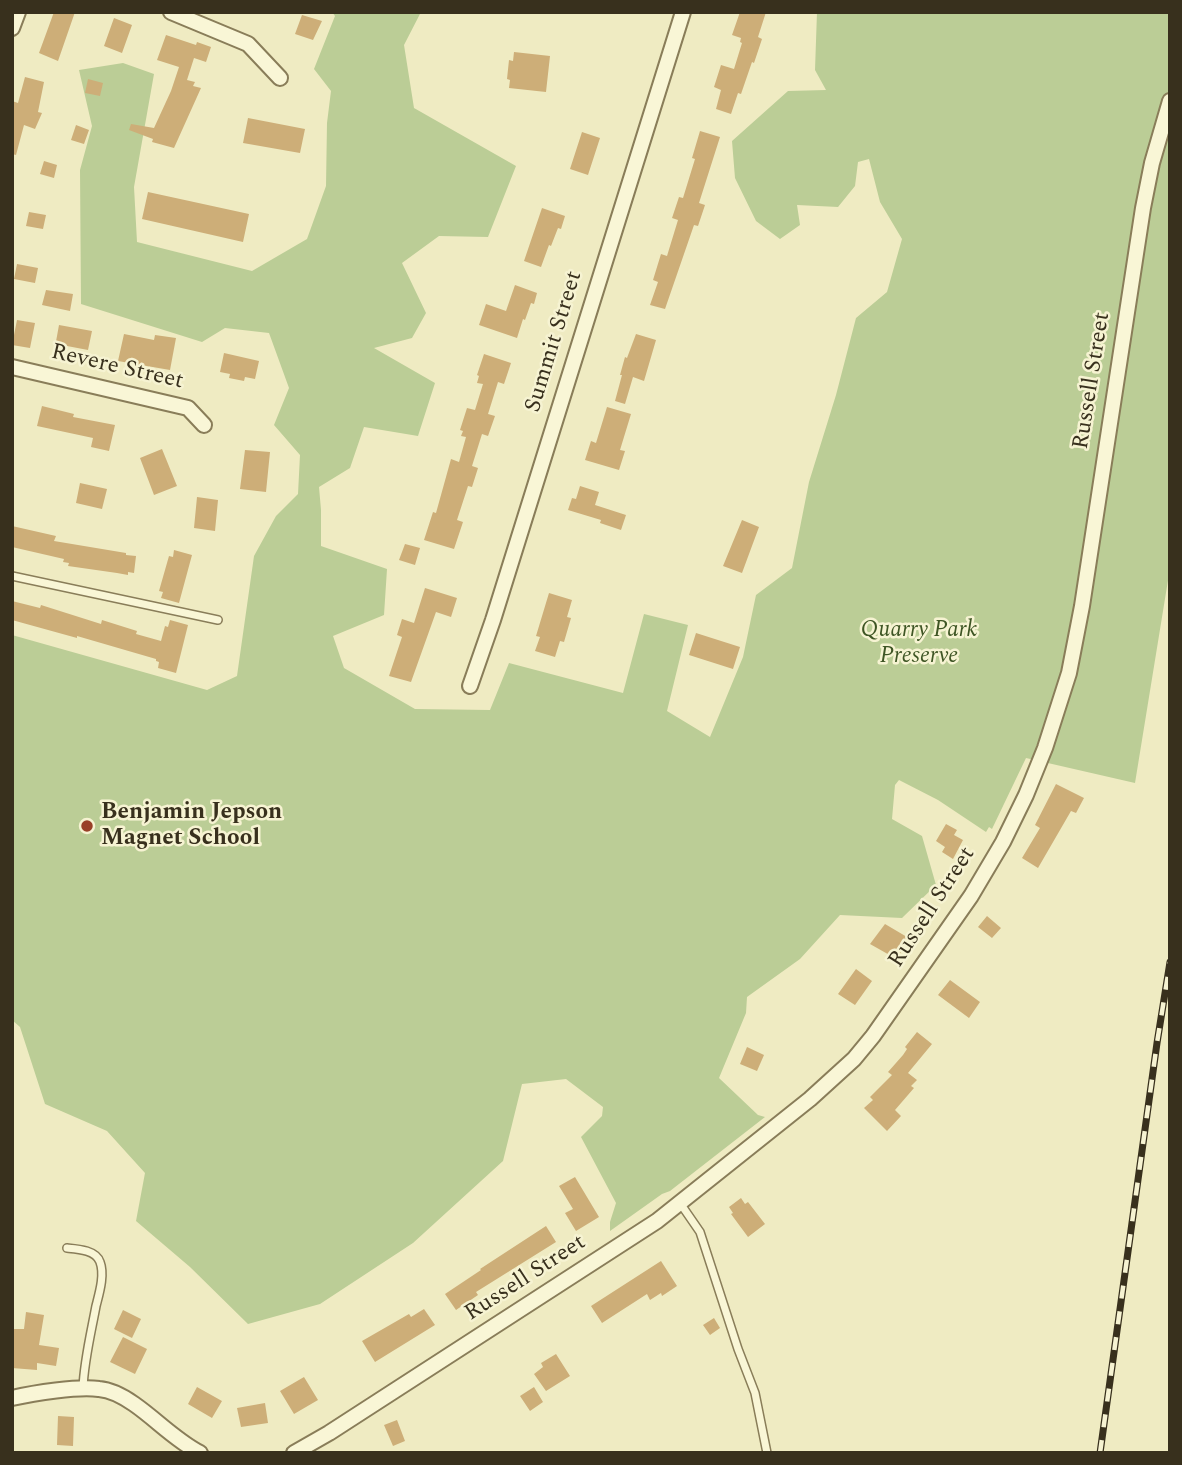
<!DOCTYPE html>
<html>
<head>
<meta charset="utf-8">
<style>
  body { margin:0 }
  #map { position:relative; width:1182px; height:1465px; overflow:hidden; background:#efebc2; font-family:Spectral,serif }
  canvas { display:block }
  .frame { position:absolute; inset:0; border:14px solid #38301d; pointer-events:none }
</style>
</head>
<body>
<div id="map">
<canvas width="1182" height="1465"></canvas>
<div class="frame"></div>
</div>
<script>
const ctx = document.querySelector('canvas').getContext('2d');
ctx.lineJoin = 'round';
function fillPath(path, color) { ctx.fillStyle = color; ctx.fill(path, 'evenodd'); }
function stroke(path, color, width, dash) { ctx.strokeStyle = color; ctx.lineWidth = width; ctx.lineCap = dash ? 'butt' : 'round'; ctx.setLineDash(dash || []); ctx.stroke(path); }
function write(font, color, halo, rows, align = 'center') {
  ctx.font = font + ' Spectral,serif'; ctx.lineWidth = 5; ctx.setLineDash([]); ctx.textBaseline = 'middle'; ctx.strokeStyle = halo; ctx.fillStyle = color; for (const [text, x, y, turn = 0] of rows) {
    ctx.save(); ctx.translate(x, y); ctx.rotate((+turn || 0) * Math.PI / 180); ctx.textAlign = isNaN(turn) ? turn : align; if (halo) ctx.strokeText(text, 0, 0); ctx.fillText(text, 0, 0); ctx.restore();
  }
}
fillPath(new Path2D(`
  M332,12H421L404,45L414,108L516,166L488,237L439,236L402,263L426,313L412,338L374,348L435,383L418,436L364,427L350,468L319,487L321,510V546L387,569L384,615L333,636L344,668L415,709L490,710L509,663L623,693L644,614L688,625L667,711L710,737L743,657L756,595L792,568L809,482L836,395L856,318L887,292L902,239L880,202L869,159L858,162L855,186L838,207L797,205L800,225L780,239L756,221L735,178L732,141L788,91L826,90L815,70L817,12H1170V568L1135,783L1026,758L992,829L989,827L986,832L938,800L899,780L895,785L892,819L922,836L936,885L902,918L840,915L800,959L747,997L746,1013L719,1078L758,1115L765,1117L670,1191L662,1194L610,1231V1222L616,1203L581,1137L602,1116L603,1107L566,1079L522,1084L503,1161L413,1243L320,1304L248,1324L190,1267L136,1221L145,1173L107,1131L45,1104L20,1027L12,1020V635L207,690L237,676L254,556L276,516L298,494L300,455L274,425L289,388L269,333L225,328L202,342L81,304L80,170L92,126L79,70L123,63L154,74L134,187L137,242L252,271L307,239L326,186L327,123L331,91L314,69L335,16Z`), '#bbcd96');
fillPath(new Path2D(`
  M54,12H75L58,61L39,53Z
  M740,12H766L758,37L762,39L754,63L752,62L741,94L738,93L731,114L716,109L721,90L714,87L721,65L734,69L742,43L740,42L741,38L732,35Z
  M302,15L322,21L313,40L295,34Z
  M114,18L132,25L122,53L104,46Z
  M166,35L196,45L197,42L211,47L206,62L194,58L187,80L195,82L193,86L201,88L174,148L152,142L153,139L129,130L131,124L154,128L171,91L179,67L157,60Z
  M514,52L550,56L546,92L509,88L510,80L507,79L509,60L513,61Z
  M25,77L44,82L38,112L42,113L35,129L24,125L16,155L12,154V101L18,103Z
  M88,79L103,83L100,96L85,93Z
  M248,118L305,129L300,153L243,143Z
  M76,125L89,130L84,144L71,140Z
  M700,131L720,137L699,203L705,205L698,226L694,225L665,309L650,305L658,282L653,280L661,254L667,256L678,220L672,218L679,197L683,198L695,159L692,158Z
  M582,132L600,138L588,175L570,169Z
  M44,161L57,165L54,178L40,174Z
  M148,192L249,214L243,242L142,219Z
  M542,208L565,216L561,229L558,228L551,246L549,245L541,267L524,261Z
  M29,212L46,215L43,229L26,226Z
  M17,264L38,268L35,283L14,279Z
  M515,285L537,293L534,304L531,303L525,320L523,319L517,338L479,325L486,304L506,311Z
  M46,290L73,294L70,311L42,305Z
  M17,320L35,323L30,348L12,345Z
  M59,325L92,331L88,350L67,346V349L55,347Z
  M124,334L154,340L155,335L176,338L170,370L118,361Z
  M636,334L656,340L644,381L633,377L625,404L615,401L622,375H620L625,357L627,358Z
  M224,353L259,361L255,379L245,377L244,381L229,378L230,374L220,372Z
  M484,354L511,363L504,384L498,382L488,414L495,416L488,436L482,434L472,466L478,468L472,487L468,486L457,520L463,522L454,549L424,540L433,512L436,513L451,459L459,462L466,437L461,436L463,431L460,430L467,408L475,410L483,384L477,383L479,376L477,375Z
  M42,406L74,414L73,417L115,425L109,451L91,447L93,438L37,426Z
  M607,407L631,414L620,450L625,451L619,470L585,460L591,441L596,443Z
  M162,449L177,486L154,495L140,458Z
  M245,450L270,452L266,492L240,489Z
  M80,483L107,489L102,509L76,503Z
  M580,486L599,492L595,505L626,515L621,530L600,523L601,520L568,510L572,498L576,499Z
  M197,497L218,500L215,531L194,528Z
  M742,520L759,527L742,573L723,566Z
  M12,526L56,536L54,541L126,553V555L136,556L134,573L128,572V575L117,573L68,566L69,563L63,562L64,559L12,547Z
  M405,544L420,548L415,565L399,560Z
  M174,550L192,555L179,603L161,598L163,592L159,591L169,556L173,557Z
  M425,588L457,598L451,617L436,612L411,682L389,676L402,637L397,635L402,619L414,623Z
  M549,593L572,600L567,617L571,618L564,642L560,641L555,657L535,651L540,637L536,636Z
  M12,601L40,608L41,605L101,624L102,620L137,631L136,634L161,641L165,626L168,627L170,620L188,625L176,673L158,668L159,662L156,661V659L77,636V638L12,620Z
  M696,633L740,647L733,669L689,655Z
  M1056,784L1084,798L1076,813L1071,811L1038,868L1022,858L1040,828L1035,825Z
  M946,824L957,830L954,835L963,840L953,859L942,852L945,847L936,841Z
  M987,916L1001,928L992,938L978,927Z
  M885,924L907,937L904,942L906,944L899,955L896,953L893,957L870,944Z
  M856,969L872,981L855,1005L838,994Z
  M950,980L980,1002L969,1018L938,995Z
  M917,1032L932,1044L908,1073L917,1080L911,1086L914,1088L895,1110L901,1116L887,1131L864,1108L873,1100L870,1097L892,1075L888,1072L903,1055L907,1049L905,1047Z
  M747,1047L764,1055L757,1071L740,1064Z
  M575,1177L599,1217L576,1231L565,1213L573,1209L559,1186Z
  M741,1198L745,1204L748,1202L765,1224L748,1237L731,1214L733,1213L729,1207Z
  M546,1226L556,1242L476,1292L478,1295L456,1310L445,1294L481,1270L480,1269Z
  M661,1261L677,1286L662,1296L661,1293L650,1300L647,1294L602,1323L591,1306Z
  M424,1309L435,1325L375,1362L362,1341L409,1314L411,1317Z
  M123,1310L141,1319L132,1338L114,1329Z
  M26,1312L44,1315L39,1345L59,1348L56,1366L37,1363V1370L12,1368L13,1329H24Z
  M714,1318L720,1328L710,1335L703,1325Z
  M123,1337L147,1349L135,1374L110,1362Z
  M556,1354L570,1376L546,1391L534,1374L543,1367L541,1363Z
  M304,1377L318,1400L294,1414L280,1391Z
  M197,1387L222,1401L212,1418L188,1404Z
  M534,1387L543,1402L530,1411L520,1396Z
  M265,1403L268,1423L241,1427L237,1408Z
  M58,1416L74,1417L73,1446L57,1445Z
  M397,1420L405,1441L393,1446L384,1425Z`), '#cdae78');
const service = new Path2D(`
  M12,576L218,620
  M680,1203L700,1232L738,1349L755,1393L767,1453
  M67,1248C78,1249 96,1250 100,1262C105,1275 99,1294 96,1306C91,1333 84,1361 83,1388`);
const minor = new Path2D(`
  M171,12L248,44L280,78
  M12,28L18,12
  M12,367L188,408L204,425
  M470,686L493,620L683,12
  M12,1398C34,1393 78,1386 99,1389C112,1390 124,1397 134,1404C157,1420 175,1440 200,1453
  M294,1453L329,1433L657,1221L810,1099L854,1059L873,1036L971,896L1003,842L1026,795L1045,748L1069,673L1082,606L1143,208L1152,163L1170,101`);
stroke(service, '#897d59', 10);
stroke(minor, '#897d59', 18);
stroke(service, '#f9f6d6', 7);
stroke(minor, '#f9f6d6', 14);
const rail = new Path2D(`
  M1100,1453L1157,1043L1170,962`);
stroke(rail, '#38301d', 7);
stroke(rail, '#f6f3d2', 4.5, [13]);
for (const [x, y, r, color] of [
  [87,826,7,"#994028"]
]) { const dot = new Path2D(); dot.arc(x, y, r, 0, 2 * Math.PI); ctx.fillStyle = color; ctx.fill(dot); stroke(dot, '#f6f3d2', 2.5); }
write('23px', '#38301d', '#f6f3d2', [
  ["Summit Street",555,342,-73],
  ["Revere Street",117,368,13],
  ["Russell Street",1093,381,-81],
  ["Russell Street",933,908,-57],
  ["Russell Street",526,1279,-33]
]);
write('italic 23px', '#3e5524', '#f6f3d2', [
  ["Quarry Park",919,631],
  ["Preserve",919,657]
]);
write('bold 23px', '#38301d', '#f6f3d2', [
  ["Benjamin Jepson",101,813],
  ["Magnet School",101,839]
], 'left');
</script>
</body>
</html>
